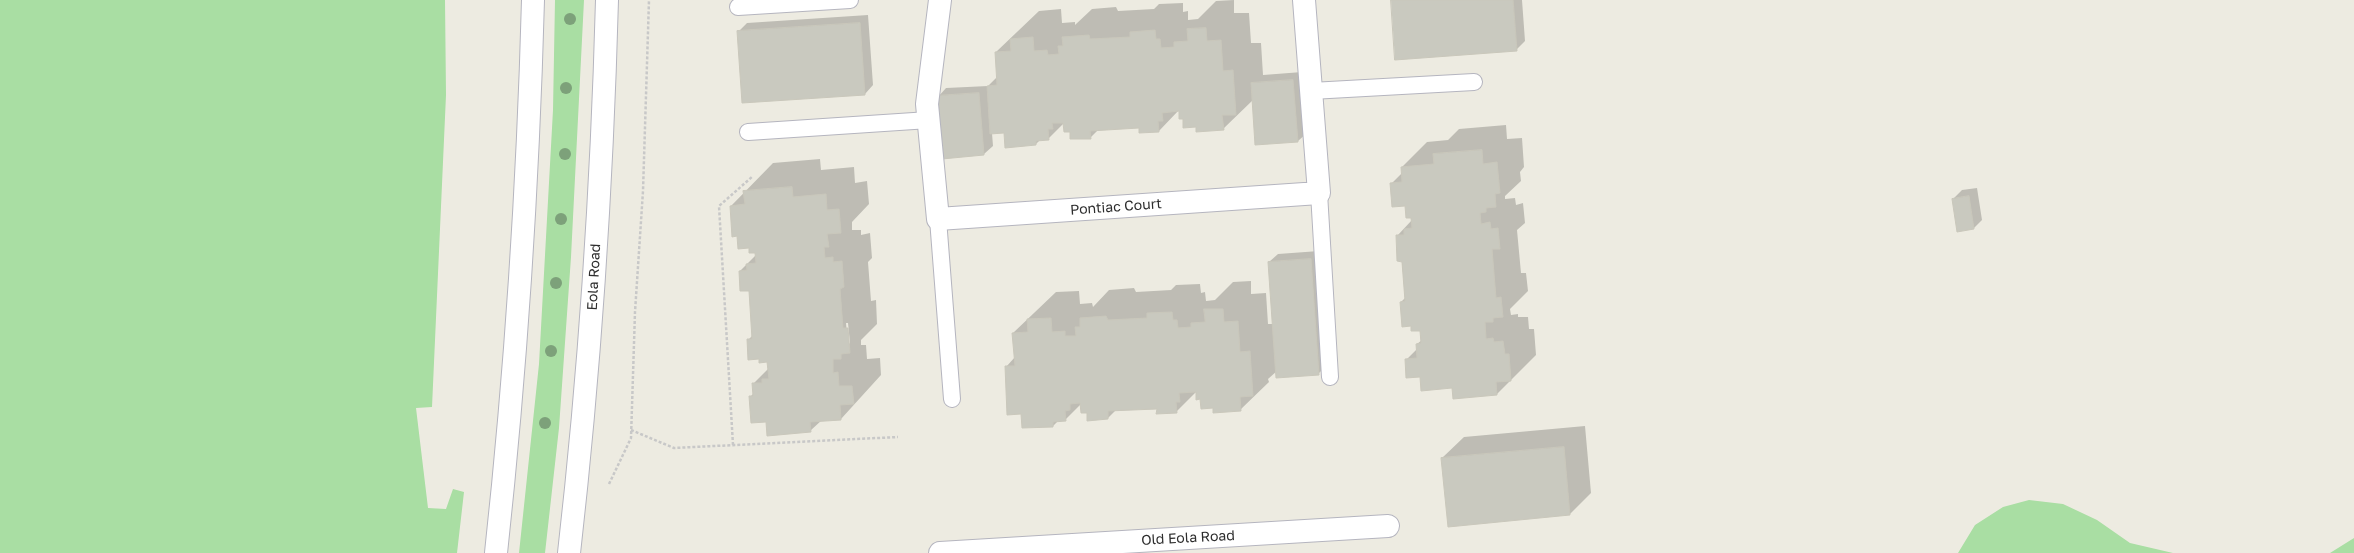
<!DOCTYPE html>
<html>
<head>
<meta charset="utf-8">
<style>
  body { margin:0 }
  canvas { display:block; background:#edebe1 }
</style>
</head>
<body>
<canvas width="2354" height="553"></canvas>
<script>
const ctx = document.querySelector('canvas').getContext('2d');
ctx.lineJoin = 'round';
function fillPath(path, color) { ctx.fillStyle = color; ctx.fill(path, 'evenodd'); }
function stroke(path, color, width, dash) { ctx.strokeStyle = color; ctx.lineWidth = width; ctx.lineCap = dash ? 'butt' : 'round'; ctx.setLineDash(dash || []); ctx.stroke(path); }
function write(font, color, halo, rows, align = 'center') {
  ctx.font = font + ' "Golos Text",sans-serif'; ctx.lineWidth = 3.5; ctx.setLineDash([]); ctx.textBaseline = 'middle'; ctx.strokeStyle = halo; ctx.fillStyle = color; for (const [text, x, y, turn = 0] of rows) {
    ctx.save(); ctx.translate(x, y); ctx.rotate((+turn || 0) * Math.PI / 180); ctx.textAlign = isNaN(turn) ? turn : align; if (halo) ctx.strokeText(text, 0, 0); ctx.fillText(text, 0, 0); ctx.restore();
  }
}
fillPath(new Path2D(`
  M0,0H445L446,95L432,407L416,408L428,508L446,509L453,489L464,492L457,553H0Z
  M555,0H584L571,257L559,428L545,553H519L539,364L553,110Z
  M2029,500L2063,504L2097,520L2130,543L2173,553H1958L1975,525L2003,507Z
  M2354,538V553H2330Z`), '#a9dea3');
fillPath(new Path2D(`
  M1234,0V13H1249L1251,43H1261L1263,75L1302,72L1307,133L1298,141L1256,144L1253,100L1223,129L1197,126L1184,118L1179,110L1159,131L1140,127L1099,129L1090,138L1071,131L1064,123L1048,139L1040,140L1036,144L1005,132L992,133L993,146L984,154L938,97L946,88L988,86L998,76L996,52L1039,11L1061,9L1062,23L1075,22V25L1092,9L1116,7L1118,11L1154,9L1159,4L1183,3V12L1188,11V20L1198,19L1216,1Z
  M1392,0H1522L1525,41L1516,50Z
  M868,15L873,85L865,94L738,32L747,23Z
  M1506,125L1507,139L1522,138L1524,167L1520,172L1521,181L1505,196V199L1515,198L1516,205L1523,203L1525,223L1517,230L1521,273H1526L1528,291L1510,309L1511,315L1518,314V317H1528L1529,329H1534L1536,355L1497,394L1453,387L1421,376L1406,360L1418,348L1417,344L1422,340L1421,329L1412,325L1401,302L1405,298L1402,261L1397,236L1412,220L1406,205L1391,184L1402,173V167L1427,142L1448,140L1459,129Z
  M820,159L821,170L854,167L855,183L867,181L869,204L852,222V230H861V235L870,233L872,258L868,262L871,301L876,300L877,324L861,340V345H866L867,359L880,358L881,375L841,419L822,420L810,431L767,421L750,397L754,393L753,384L769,368L768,361L760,358L748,340L753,335L750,290L740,271L756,255V252L738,235L731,206L773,163ZM846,323H848L850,343L848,345Z
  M1977,188L1982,220L1974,228L1953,199L1962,190Z
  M1319,251L1327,365L1318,374L1277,371L1268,379L1269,382L1240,410L1214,407L1201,398L1197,391L1176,412L1158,407L1116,410L1108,418L1088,412L1081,404L1065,420L1058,421L1053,426L1022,413L1006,367L1015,357L1013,333L1056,292L1079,291L1080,304L1092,303L1093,307L1109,290L1134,288L1136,292L1171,290L1176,285L1200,284L1201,293L1205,292L1206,301L1215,300L1233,282L1251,281V294L1266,293L1268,324H1273L1269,262L1278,254Z
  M1585,426L1591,493L1570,514L1442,458L1464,437Z`), '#0003');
const building = new Path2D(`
  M1391,0H1513L1517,51L1395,60Z
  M860,23L865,95L742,103L737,31Z
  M1206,28L1207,41L1221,40L1223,71L1233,70L1236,115H1222L1224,130L1196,132V127L1183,128V119H1179V111L1162,113L1163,121H1158L1159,132L1139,133V128L1090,131L1091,139H1070V132H1064L1063,123H1052L1053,129H1048L1049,140L1036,141V145L1005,148L1004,133L990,134L987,86L997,85L995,52L1011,51L1010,39L1033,37L1034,51L1047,50L1048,55L1059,54L1058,46H1063L1062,37L1089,35L1090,39L1130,37V32L1155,30L1156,39H1160L1161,48L1174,47V42L1188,41L1187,29Z
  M1293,80L1298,142L1255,145L1251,83Z
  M979,93L984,155L942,159L936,96Z
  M1482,150L1483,164L1497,162L1500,193L1495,194L1496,207L1486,208V212L1480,213L1481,224L1490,222L1491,229L1498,228L1500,249H1492L1496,298L1501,297L1503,317L1493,318V322H1485L1486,339L1493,338L1494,342L1503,341L1505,354H1509L1511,381L1496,382L1497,395L1453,399L1452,388L1421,391L1420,377L1406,378L1405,359L1417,358L1416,344L1421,343L1420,331H1411V326L1402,327L1400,302L1405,301L1402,262L1397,261L1396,235H1404V229L1412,228L1411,218H1406L1405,206L1392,207L1390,183L1402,182L1401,167L1434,164L1433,154Z
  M792,187L793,197L826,194L827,210L839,209L841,233L827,234L829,247H824L825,258L833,257V262L842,261L844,287L840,289L843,328H848L850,353L841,354V359H833V373L838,372L839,386H852L854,404L840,405L841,420L810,422L811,432L767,436L766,422L751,423L749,396H753L752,383H762V379H769L767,362L759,363V359L748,360L747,339H752L749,291H740L739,271L747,270L746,264L756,263L755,253H749V248L738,249L737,236L732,237L730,206L745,204L743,191Z
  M1969,196L1974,229L1957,232L1952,199Z
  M1311,259L1319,375L1276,378L1268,262Z
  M1204,309H1223L1224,322L1238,321L1240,352L1250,351L1253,396L1240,397L1241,411L1213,413V408L1201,409L1200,399L1196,400V392L1179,393L1180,402H1176L1177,413L1156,414L1157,409L1108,411V419L1087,421V413H1081L1080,403L1070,404V410L1065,411L1066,421L1053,422V427L1022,428L1021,414L1007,415L1005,366H1015L1012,333L1028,332L1027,319L1051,318L1052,332L1065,331V336H1076L1075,327H1080V318L1106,316L1108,320L1147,318V313L1172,312L1173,320H1177L1178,328L1191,327V323L1205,322Z
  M1564,447L1570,515L1448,527L1441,458Z`);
fillPath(building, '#c9c9bf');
stroke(building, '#c9c7bb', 1);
const lane = new Path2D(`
  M738,7L850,0
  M1311,91L1474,82
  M748,132L929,120
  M1319,193L1330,377
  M938,219L952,399`);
const street = new Path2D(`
  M940,0L927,104L938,219L1319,193L1304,0
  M940,553L1388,526`);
const secondary = new Path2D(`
  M496,553C516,369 528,185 533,0
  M569,553C590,369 602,185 607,0`);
stroke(lane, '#b5b5bf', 18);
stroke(street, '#b5b5bf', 24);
stroke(secondary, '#b5b5bf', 24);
stroke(new Path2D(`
  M631,430L674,448L898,437
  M733,445L719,206L753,176
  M609,484L631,438L635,312L643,191L649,0`), '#c8c8c8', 2.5, [3, 2]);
stroke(lane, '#fff', 16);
stroke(street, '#fff', 22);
stroke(secondary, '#fff', 22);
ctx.fillStyle = '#7da17a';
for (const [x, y] of [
  [570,19],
  [566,88],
  [565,154],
  [561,219],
  [556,283],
  [551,351],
  [545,423]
]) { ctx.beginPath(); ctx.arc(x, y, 6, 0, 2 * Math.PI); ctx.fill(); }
write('14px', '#2d2d2d', '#fff', [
  ["Pontiac Court",1116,207,-4],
  ["Eola Road",594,277,-87],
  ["Old Eola Road",1188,538,-3]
]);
</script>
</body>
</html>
